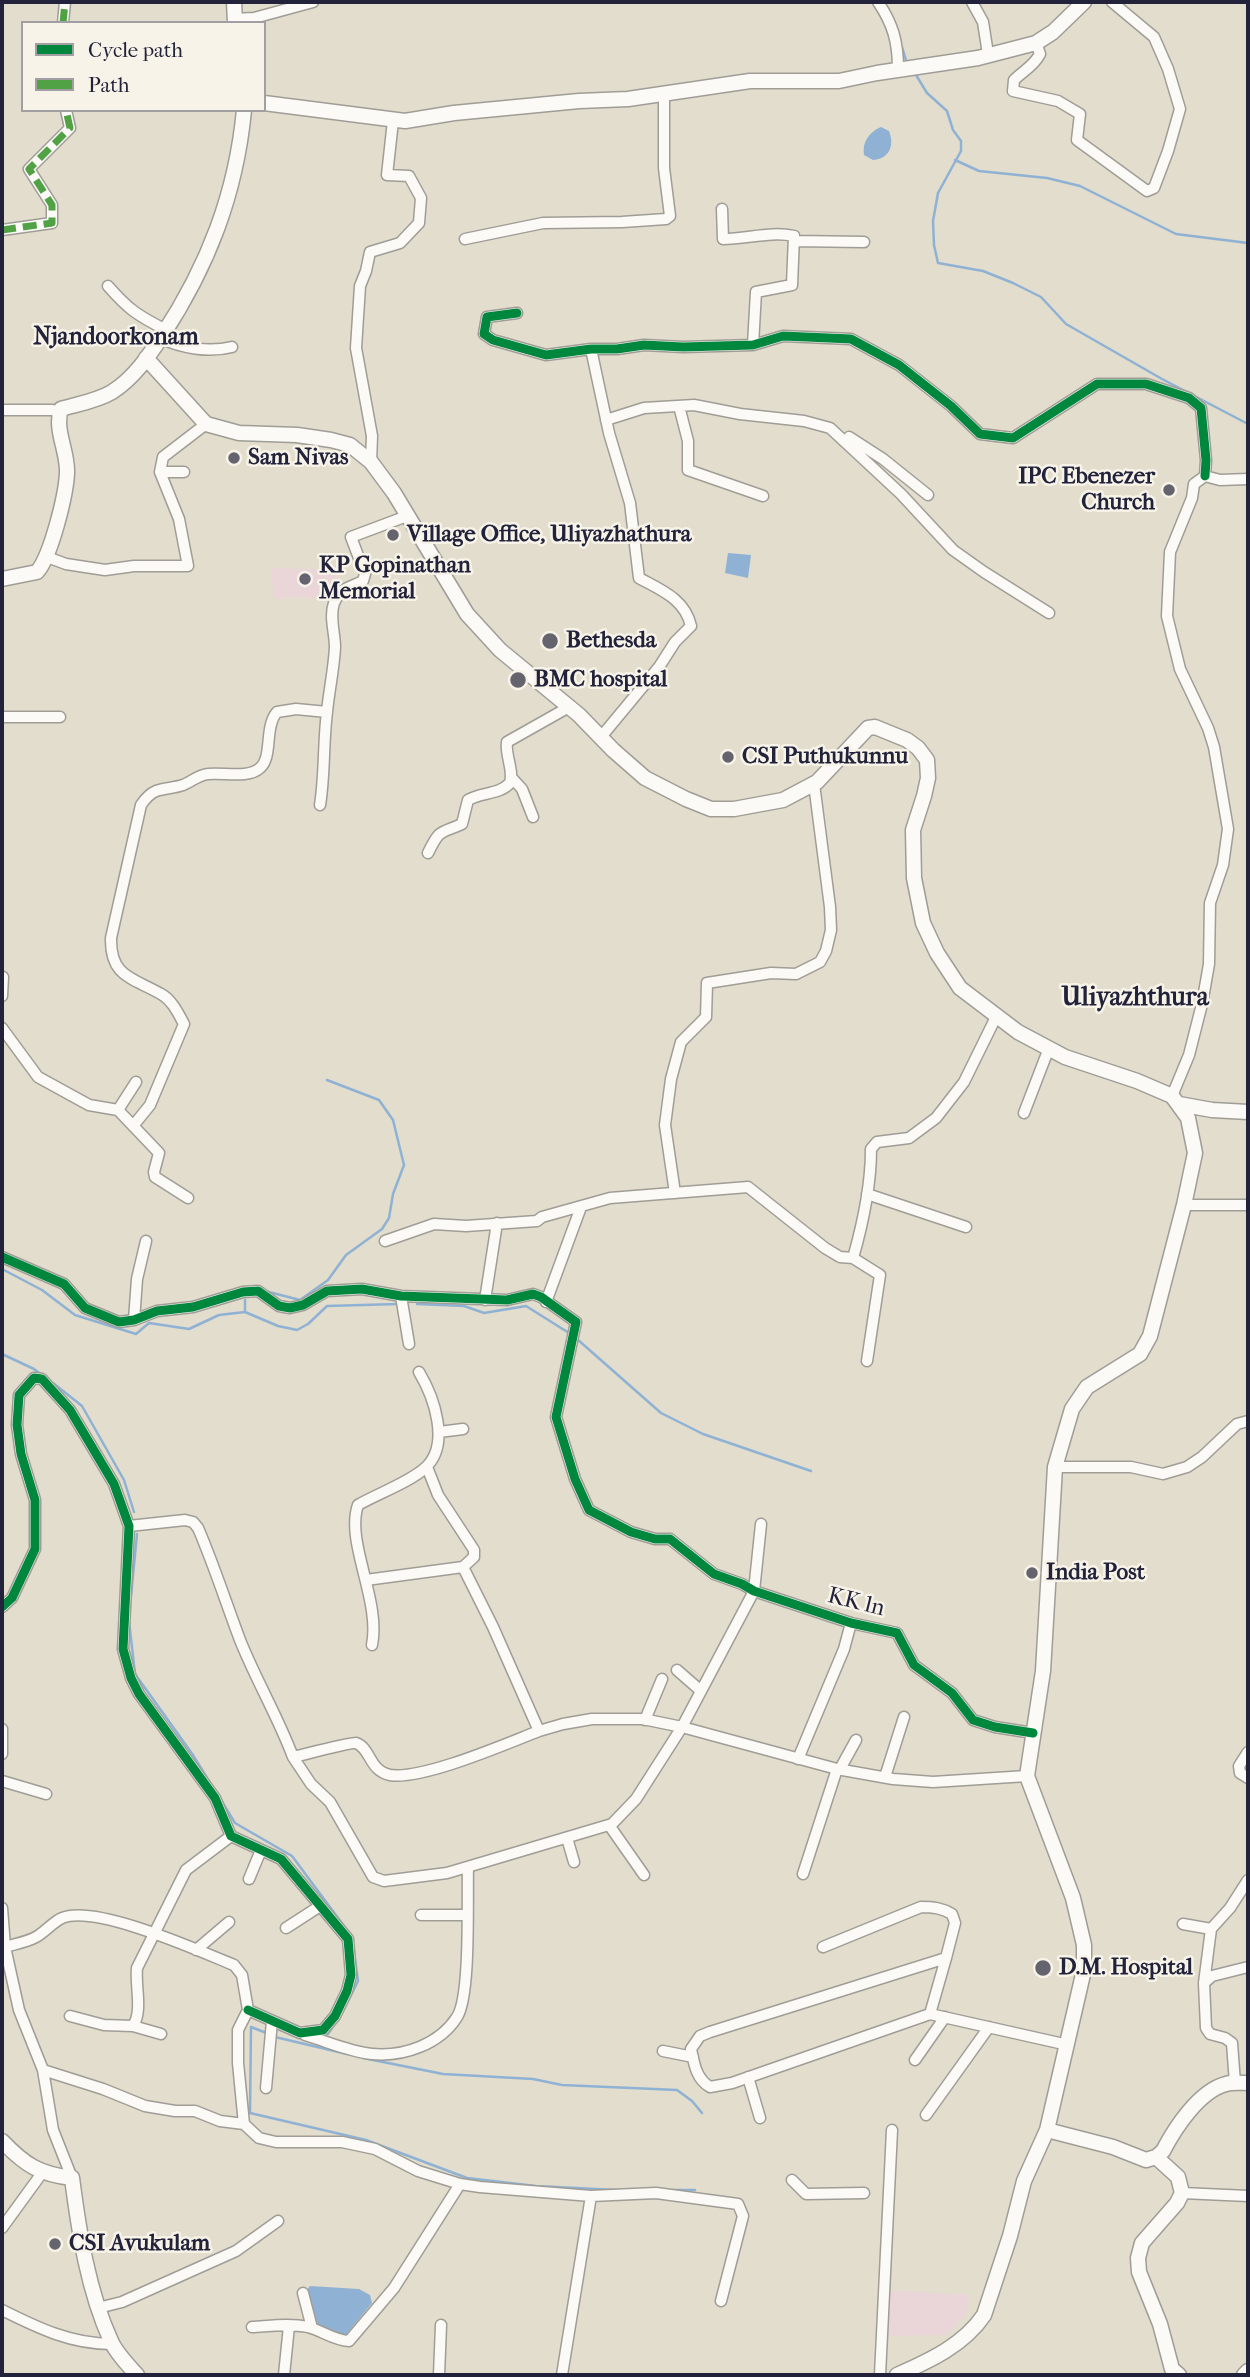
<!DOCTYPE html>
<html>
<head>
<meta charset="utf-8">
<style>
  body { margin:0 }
  #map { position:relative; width:1250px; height:2377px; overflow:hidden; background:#e2ddcc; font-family:"IM FELL French Canon",serif }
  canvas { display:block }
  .frame { position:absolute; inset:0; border:4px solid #22223b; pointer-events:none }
  .legend { position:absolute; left:21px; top:21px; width:245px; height:91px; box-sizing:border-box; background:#f7f3e8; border:2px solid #a29fa3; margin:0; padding:9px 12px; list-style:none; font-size:21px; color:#22223b }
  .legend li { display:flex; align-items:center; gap:14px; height:35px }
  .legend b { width:35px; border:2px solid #a29fa3 }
</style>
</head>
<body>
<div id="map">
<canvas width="1250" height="2377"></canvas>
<div class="frame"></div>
<ul class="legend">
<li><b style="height:9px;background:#00873e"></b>Cycle path</li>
<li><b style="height:9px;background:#50a245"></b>Path</li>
</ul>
</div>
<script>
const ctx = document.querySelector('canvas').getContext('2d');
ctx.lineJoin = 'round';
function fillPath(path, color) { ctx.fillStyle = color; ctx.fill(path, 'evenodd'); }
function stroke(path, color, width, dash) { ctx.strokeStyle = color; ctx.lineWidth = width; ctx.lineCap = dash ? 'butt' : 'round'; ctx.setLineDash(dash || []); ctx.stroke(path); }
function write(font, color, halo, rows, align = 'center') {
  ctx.font = font + ' "IM FELL French Canon",serif'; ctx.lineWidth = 5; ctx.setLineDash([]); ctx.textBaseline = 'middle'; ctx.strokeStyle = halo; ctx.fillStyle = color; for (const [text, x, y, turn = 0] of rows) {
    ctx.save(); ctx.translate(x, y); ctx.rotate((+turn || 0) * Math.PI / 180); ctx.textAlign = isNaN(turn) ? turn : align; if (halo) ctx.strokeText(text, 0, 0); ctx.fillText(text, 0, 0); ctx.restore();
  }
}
fillPath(new Path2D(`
  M271,568L338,570L337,588L326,590L327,598H274Z
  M888,2290L969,2295L966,2313L947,2335L885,2336Z`), '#ead6d9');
fillPath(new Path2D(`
  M881,127L889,131C895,146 889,159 873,160L864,155C862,142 869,132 881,127Z
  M728,553L751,555L748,578L725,573Z
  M310,2286L359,2289L370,2295L372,2303L345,2336L308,2320L306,2291Z`), '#8fb2d4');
stroke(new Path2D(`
  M902,47L906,60
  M916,75L927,93L947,111L953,130L961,141V151L938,193L933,221L934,245L938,263L983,271L1013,283L1041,297L1066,324L1162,379L1248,424
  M955,160L979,171L1047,178L1080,186L1176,234L1248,243
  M2,1269L42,1290L75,1315L136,1334L149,1323L189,1329L219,1315L245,1312L278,1326L297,1330L308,1324L327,1306L398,1304
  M265,1291L300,1300L328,1280L346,1255L382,1229L389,1218L393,1194L404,1165L393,1120L379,1100L327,1080
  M417,1304L464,1306L484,1313L526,1306L569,1333
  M245,1312V1300
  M577,1339L661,1413L703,1434L811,1471
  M2,1354L34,1369L42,1375
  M53,1383L82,1406L124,1480L134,1512
  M130,1607L137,1534
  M129,1621L135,1674L193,1755L212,1786
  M221,1800L235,1823L292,1856L344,1926
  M342,2013L358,1981L353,1944
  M269,2034L251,2027L250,2113L366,2140L467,2178L536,2186L617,2190
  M328,2034L334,2025
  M275,2037L347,2054
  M363,2058L443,2074L533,2079L562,2085L677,2090L692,2101L702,2113
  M673,2190H695`), '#8fb2d4', 2.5);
const street = new Path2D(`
  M878,2C893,24 898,42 898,69
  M972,2L983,22L988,54
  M234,19L254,18L313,2
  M63,23L65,2
  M1036,43L1040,54C1034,66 1023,71 1014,80L1013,91L1058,101L1080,114L1077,140L1147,191L1154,188L1168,151L1180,109L1168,69L1154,37L1112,2
  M722,209L723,239C747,239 771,231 794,236L792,285L756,292L753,345
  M2,230L52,223V205L29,169L70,128L66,110
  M465,239L543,223L622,222L666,219L670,216L664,168V93
  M794,241L864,242
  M108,286C129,310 137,315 166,330
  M517,313L487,317L484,334L493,340L546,355L591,349H617L644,345L683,347L753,345L783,336L851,339L899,365L951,406L980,434L1013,438L1097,384H1146L1189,398L1201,408L1206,460L1205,476
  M160,338C181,348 209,353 232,347
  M591,349L609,433L630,503L639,578C661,590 685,599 691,626L675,642L659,667L601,737
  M679,406L688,441V470L763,496
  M2,410H53L60,413
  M606,420L644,408L694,405L740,414L804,421L830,428L901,494L953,550L984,572L1049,613
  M849,437L883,459L928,495
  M371,462L372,436L356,348L360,286L366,271L370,252L400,243L419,223L421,198L409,176L387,175L393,121
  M184,472H160L163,457L206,424
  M47,557L66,564L105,570L134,566H188L179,519L160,472
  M2,717H60
  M512,778L522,789L533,817
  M320,805C325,774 323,743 327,712C329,690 334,669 335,647C335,633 329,617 334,603C341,587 349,588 363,581L365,574L351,537L407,516
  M428,853C440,828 440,834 462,824L468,800C481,792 499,795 510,783C514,769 505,756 507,742L569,707
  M2,996L3,977
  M2,1028L38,1077L89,1105L118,1110L159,1153L154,1172L155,1177L188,1198
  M1172,1096L1189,1055L1202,1004L1209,964L1210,903L1223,865L1228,829L1214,747L1208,728L1180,669L1167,616L1170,552L1192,498L1194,484L1205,476L1220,480L1248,479
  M118,1110L136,1082
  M1024,1113L1049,1048
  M133,1126L150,1105L184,1024C178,1013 172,1000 161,994C133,978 110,977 111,938L141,805C145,799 149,794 156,791C165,788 174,788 183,785C191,782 198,775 208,774C223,772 248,779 260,768C273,757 264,727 277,712L296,709L327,712
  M675,1193L665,1125L671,1079L681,1042L706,1017L707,983L771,973L796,974L820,962L826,951L831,930L830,907L814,784
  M867,1194L966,1227
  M1184,1205H1248
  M385,1241L434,1224L466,1226L537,1221L542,1217L610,1198L748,1187L825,1248L840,1257L853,1258C863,1223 871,1186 871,1149L877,1142L909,1138L936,1118L964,1082L996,1017
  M2,1257L64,1284L85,1308L119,1322L134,1320L157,1311L193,1307L243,1292L258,1291L279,1306L290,1308L303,1305L327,1291L362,1289L401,1296L507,1300L533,1294L541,1297L576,1322L556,1417L575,1479L589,1510L631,1532L655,1539H670L714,1574L742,1584L754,1591L851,1623L897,1633L914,1665L952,1693L973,1720L995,1727L1033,1733
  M853,1258L880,1275L867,1361
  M401,1296L409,1344
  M485,1300L497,1223
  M546,1302L581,1207
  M134,1320L137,1279L146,1241
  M439,1432L463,1429
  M1055,1467H1131L1163,1474L1187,1467L1202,1457L1237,1424L1248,1421
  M129,1526L185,1520L193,1522L198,1528C214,1565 226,1603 240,1640C256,1680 278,1717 293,1757C302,1755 352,1742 356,1743C371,1748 369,1771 390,1775C423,1780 505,1744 539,1731L493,1627L463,1567
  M366,1580L463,1567L474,1557V1550L438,1495L427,1467
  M2,1607L12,1598L35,1549V1500L21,1454L17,1425L19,1395L34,1378L42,1379L70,1410L114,1484L129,1526L123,1649L131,1678L139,1694L215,1798L231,1836L281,1859L348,1939L351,1975L347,1991L335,2016L323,2030L300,2033L248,2010
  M372,1645C381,1600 345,1542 358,1505C377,1494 410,1482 425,1468C451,1445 434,1397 419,1372
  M677,1670L701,1691
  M645,1720L662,1679
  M2,1729V1754
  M539,1731L563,1724L592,1719H643L682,1727L837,1769L893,1779L933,1782L1027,1776
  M1248,1752L1239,1766L1240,1773L1248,1778
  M293,1757L311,1784L330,1802L373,1877L384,1881L447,1873L612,1824L636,1799L682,1727L754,1591L761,1524
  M798,1759L844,1649L851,1623
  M840,1769L856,1740
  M885,1777L904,1717
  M2,1781L46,1794
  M609,1825L644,1875
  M567,1838L574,1862
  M803,1874L837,1769
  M249,1879L261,1850
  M2,1908L5,1947L19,2010L43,2070L53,2130L72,2178
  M421,1915H466
  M1183,1924L1211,1929
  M286,1928L320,1906
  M5,1947C15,1944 27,1942 36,1937C45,1932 53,1922 62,1918C96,1904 199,1951 234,1965L242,1975L248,2010L238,2030V2063L244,2124L259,2138L276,2142H342L375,2149L418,2171L460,2184L480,2187L591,2196L656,2193L738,2204L743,2216L721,2301
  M823,1947L921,1907C933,1907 942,1908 952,1914L955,1923L946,1958
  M196,1950L229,1922
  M1204,1983L1211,1929L1230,1908L1248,1880
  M930,2014L946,1958L710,2032L700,2036L691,2049C694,2063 696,2079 710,2087L732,2083L930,2014L1068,2045
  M70,2016L104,2025L133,2026C143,2011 135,1986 137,1968L186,1870L231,1836
  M133,2026L161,2034
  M305,2035C326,2041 350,2052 372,2054C404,2057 440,2044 457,2017C471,1996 467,1897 468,1867
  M663,2051L693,2057
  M915,2060L945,2017
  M43,2070L103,2089L145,2106L175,2111H195L220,2121L244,2124
  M748,2077L760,2118
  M1235,2083L1232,2043L1225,2038L1210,2034L1206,2028L1204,1983L1212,1976L1248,1967
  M266,2088L272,2021
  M926,2115L989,2027
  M792,2180L806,2194L864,2193
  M1182,2193L1248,2196
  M2,2228L42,2173
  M303,2293L312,2328
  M98,2308L122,2302L236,2251L278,2221
  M2,2310C38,2328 71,2344 112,2344
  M252,2327C270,2326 290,2323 308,2327C323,2331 333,2340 349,2341L394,2288L460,2184
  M284,2375L289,2326
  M439,2375L441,2325
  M562,2375L591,2196
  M880,2375L892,2130`);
const secondary = new Path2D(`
  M234,2L235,23
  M264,103L405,121L454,113L579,101L628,99L750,81H839L877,73L978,58L1036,43L1053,32L1084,2
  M146,358L206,424L239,433L297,435L331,440L350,445L371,462L394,493L467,614L500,650L579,715L613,750L645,778L686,799L711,809H734L783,800L817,782L868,728L875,727L907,740L918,748L927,760L928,778L924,796L913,830L914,878L923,923L937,953L960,988L1018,1032L1065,1057L1137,1081L1172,1096L1188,1118L1195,1153L1184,1205L1150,1336L1140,1354L1087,1387L1072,1409L1055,1467L1043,1671L1027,1776L1073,1898L1084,1945V1970L1047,2130L1024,2181L1010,2236L984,2315C964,2345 929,2361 897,2375
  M2,579L37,572C51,556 66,495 67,473C68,451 54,430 61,409C78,404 97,401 112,392C134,378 148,357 162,336C208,266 236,194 244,110
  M1179,1104L1212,1110L1248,1112
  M1047,2130L1113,2147L1146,2160L1156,2157L1163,2151C1175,2128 1199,2091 1226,2084C1233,2082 1241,2083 1248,2083
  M2,2141C25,2165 39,2174 72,2178C79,2232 88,2291 111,2341C116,2353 129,2366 137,2375
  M1156,2157L1178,2177L1182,2193L1177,2203L1142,2243L1138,2258L1139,2272L1160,2324L1172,2369L1179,2375
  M1244,2375L1248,2371`);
stroke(street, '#9f9d96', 13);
stroke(secondary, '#9f9d96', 17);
stroke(street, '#fbfaf7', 10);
stroke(secondary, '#fbfaf7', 14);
stroke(new Path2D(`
  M63,23L65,2
  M2,230L52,223V205L29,169L70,128L66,110`), '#50a245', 7, [14, 7]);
stroke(new Path2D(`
  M517,313L487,317L484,334L493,340L546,355L591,349H617L644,345L683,347L753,345L783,336L851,339L899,365L951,406L980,434L1013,438L1097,384H1146L1189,398L1201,408L1206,460L1205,476
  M2,1257L64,1284L85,1308L119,1322L134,1320L157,1311L193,1307L243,1292L258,1291L279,1306L290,1308L303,1305L327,1291L362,1289L401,1296L507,1300L533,1294L541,1297L576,1322L556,1417L575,1479L589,1510L631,1532L655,1539H670L714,1574L742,1584L754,1591L851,1623L897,1633L914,1665L952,1693L973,1720L995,1727L1033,1733
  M2,1607L12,1598L35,1549V1500L21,1454L17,1425L19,1395L34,1378L42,1379L70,1410L114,1484L129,1526L123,1649L131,1678L139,1694L215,1798L231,1836L281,1859L348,1939L351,1975L347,1991L335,2016L323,2030L300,2033L248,2010`), '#00873e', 9);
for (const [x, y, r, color] of [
  [234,458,7,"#65636e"],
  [1169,490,7,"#65636e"],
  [393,535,7,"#65636e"],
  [305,579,7,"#65636e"],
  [550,641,9,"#65636e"],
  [518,680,9,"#65636e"],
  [728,757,7,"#65636e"],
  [1032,1573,7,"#65636e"],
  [1043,1968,9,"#65636e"],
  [55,2244,7,"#65636e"]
]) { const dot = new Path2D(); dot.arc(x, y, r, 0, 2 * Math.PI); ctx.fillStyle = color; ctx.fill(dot); stroke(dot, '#f7f3e8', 2.5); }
write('bold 23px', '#22223b', '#f7f3e8', [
  ["Sam Nivas",248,458],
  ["IPC Ebenezer",1155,477,"right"],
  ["Church",1155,503,"right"],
  ["Village Office, Uliyazhathura",407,535],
  ["KP Gopinathan",319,566],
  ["Memorial",319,592],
  ["Bethesda",566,641],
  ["BMC hospital",534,680],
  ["CSI Puthukunnu",742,757],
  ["India Post",1046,1573],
  ["D.M. Hospital",1059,1968],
  ["CSI Avukulam",69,2244]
], 'left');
write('23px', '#22223b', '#f7f3e8', [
  ["KK ln",856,1603,14]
]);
write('bold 24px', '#22223b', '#f7f3e8', [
  ["Njandoorkonam",116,338]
]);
write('bold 26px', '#22223b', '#f7f3e8', [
  ["Uliyazhthura",1135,999]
]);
</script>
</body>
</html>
